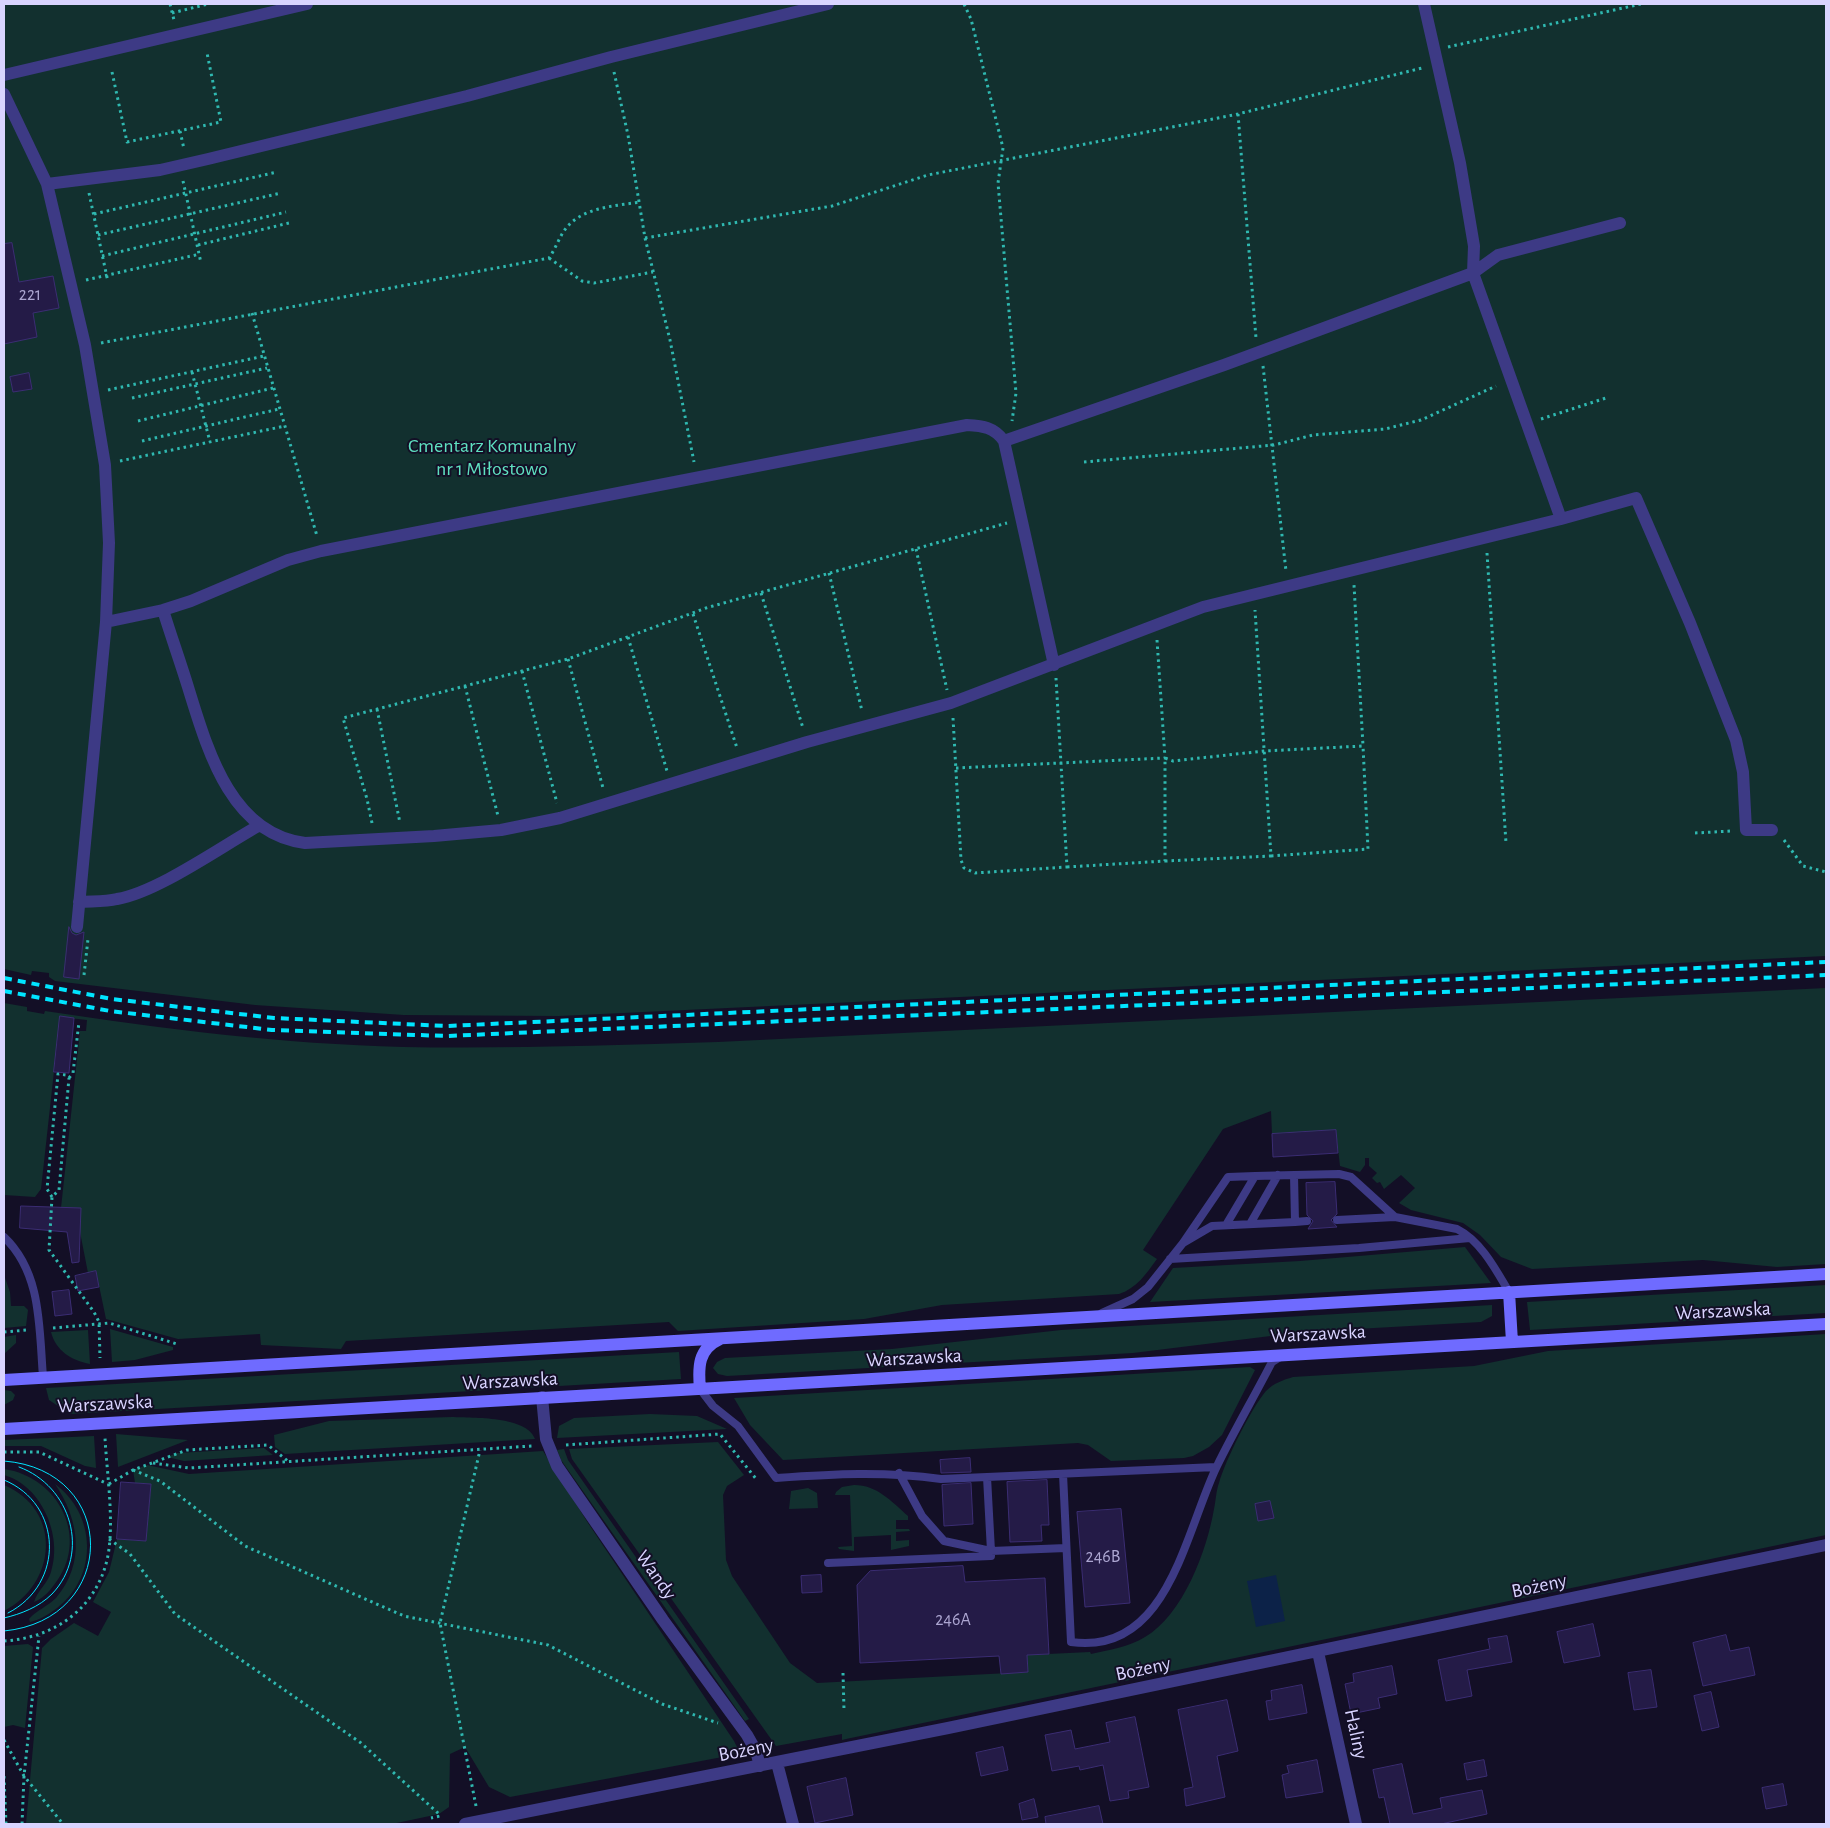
<!DOCTYPE html>
<html>
<head>
<meta charset="utf-8">
<style>
  body { margin:0 }
  #map { position:relative; width:1830px; height:1828px; overflow:hidden; background:#130f26; font-family:"Alegreya Sans",sans-serif }
  canvas { display:block }
  .frame { position:absolute; inset:0; border:5px solid #d9d4ff; pointer-events:none }
</style>
</head>
<body>
<div id="map">
<canvas width="1830" height="1828"></canvas>
<div class="frame"></div>
</div>
<script>
const ctx = document.querySelector('canvas').getContext('2d');
ctx.lineJoin = 'round';
function fillPath(path, color) { ctx.fillStyle = color; ctx.fill(path, 'evenodd'); }
function stroke(path, color, width, dash) { ctx.strokeStyle = color; ctx.lineWidth = width; ctx.lineCap = dash ? 'butt' : 'round'; ctx.setLineDash(dash || []); ctx.stroke(path); }
function write(font, color, halo, rows, align = 'center') {
  ctx.font = font + ' "Alegreya Sans",sans-serif'; ctx.lineWidth = 4; ctx.setLineDash([]); ctx.textBaseline = 'middle'; ctx.strokeStyle = halo; ctx.fillStyle = color; for (const [text, x, y, turn = 0] of rows) {
    ctx.save(); ctx.translate(x, y); ctx.rotate((+turn || 0) * Math.PI / 180); ctx.textAlign = isNaN(turn) ? turn : align; if (halo) ctx.strokeText(text, 0, 0); ctx.fillText(text, 0, 0); ctx.restore();
  }
}
fillPath(new Path2D(`
  M4,4H1826V956L559,1016L404,1015L255,1005L55,981L49,977V973L32,971L31,975L4,969Z
  M1826,988V1264L1777,1267L1703,1260L1532,1269L1501,1257L1480,1235L1463,1223L1411,1210L1399,1203L1415,1188L1401,1175L1384,1189L1380,1182L1377,1183L1372,1178L1377,1173L1369,1166V1158H1365V1165L1360,1172L1340,1166L1336,1131L1272,1134L1271,1111L1223,1129L1143,1250L1157,1259C1146,1274 1137,1288 1119,1294L942,1305L864,1319L678,1331L669,1322L346,1341L341,1349L261,1345L260,1334L178,1339L106,1319L96,1271L88,1273L80,1232L61,1208L80,1031H86L87,1020L60,1017L41,1189L35,1197L4,1195V1003L27,1007V1011L44,1014L45,1011C163,1029 284,1044 403,1047C508,1049 613,1045 718,1042Z
  M1465,1247L1491,1283L1150,1302L1173,1268L1300,1261Z
  M4,1275L10,1292L11,1306H24L28,1310L26,1326L4,1328Z
  M1826,1285V1313L1530,1330L1527,1302Z
  M1492,1305V1316L1481,1322L1303,1332L1133,1353L727,1376L718,1374L713,1368L717,1362L725,1358L892,1349L1061,1330Z
  M110,1329L173,1347V1350L135,1360L112,1362Z
  M88,1330L90,1364C71,1360 56,1351 51,1332Z
  M1826,1334V1535L846,1739L842,1740V1734L776,1746L572,1459L569,1449L718,1442L744,1475L727,1486L723,1495L726,1560L732,1576L790,1663L817,1683L1028,1672L1027,1655L1090,1652L1091,1654C1109,1650 1129,1647 1145,1637C1183,1615 1207,1550 1214,1509C1216,1500 1216,1491 1219,1483C1225,1461 1252,1407 1266,1391C1274,1383 1283,1380 1293,1377L1474,1366L1548,1351Z
  M16,1335V1343L4,1354V1337Z
  M679,1352L681,1379L70,1414L49,1400L46,1388Z
  M1250,1367L1255,1370L1222,1435L1209,1447L1193,1456L1184,1458L1111,1461L1088,1445L1078,1443L783,1460L750,1425L734,1398Z
  M4,1390L11,1391L15,1395L13,1400L4,1405Z
  M650,1414L697,1416L727,1429L557,1438L559,1426L574,1418Z
  M452,1417C473,1418 527,1416 535,1439L285,1454L275,1447L274,1435L329,1421Z
  M116,1434L188,1440L118,1467Z
  M94,1436L96,1468L85,1466L41,1446H4V1440Z
  M264,1448L273,1455L184,1461L167,1457L177,1453Z
  M564,1449L568,1460L749,1719L745,1721L561,1460L557,1450Z
  M543,1451L588,1523L734,1741L737,1747L733,1755L510,1797L489,1787L465,1747L450,1754L449,1807L439,1814L392,1824H26L42,1648L51,1639L74,1623L98,1636L111,1612L93,1602L109,1572L117,1539L146,1541L151,1484L135,1483L133,1470L147,1465L189,1474Z
  M4,1469C59,1477 91,1539 54,1585C49,1592 42,1599 34,1602C37,1591 48,1583 51,1572C63,1536 42,1486 4,1475Z
  M55,1484C96,1514 99,1576 57,1608C49,1614 40,1620 30,1622L29,1619C37,1610 48,1606 56,1598C86,1563 79,1519 55,1484Z
  M4,1485C63,1510 57,1584 4,1611Z
  M854,1485C877,1485 891,1501 908,1516V1520H896V1529H909L910,1531L896,1532V1541L909,1540V1546L891,1550V1535L854,1537V1551L839,1549L838,1547L852,1546L850,1495H835L836,1492L842,1487Z
  M808,1488L817,1493L818,1508L789,1509L791,1491Z
  M28,1644L33,1647L25,1728L13,1725L4,1727V1646Z`), '#12302f');
fillPath(new Path2D(`
  M1276,1575L1285,1621L1256,1627L1247,1581Z`), '#0c2248');
const building = new Path2D(`
  M12,243L19,282L53,276L59,308L33,313L37,337L4,344V244Z
  M29,373L32,389L13,392L10,377Z
  M69,927L72,933L76,935L84,932L79,979L64,977Z
  M60,1016L74,1018L69,1073L54,1072Z
  M1336,1130L1338,1153L1273,1157L1272,1134Z
  M1335,1182L1337,1214L1331,1220L1337,1227L1308,1229L1313,1221L1307,1215L1306,1183Z
  M21,1206L81,1208L79,1262L72,1263L67,1232L20,1228Z
  M96,1271L99,1287L78,1291L75,1276Z
  M69,1290L72,1314L55,1316L52,1292Z
  M970,1458L971,1472L941,1473L940,1460Z
  M1047,1480L1049,1525H1041L1042,1541L1010,1542L1007,1482Z
  M121,1482L151,1484L146,1541L117,1539Z
  M971,1483L973,1524L944,1526L942,1485Z
  M1270,1501L1274,1518L1258,1521L1255,1504Z
  M1121,1509L1130,1603L1085,1607L1077,1512Z
  M963,1566L965,1582L1045,1578L1049,1654L1027,1655L1028,1672L1001,1674L999,1656L860,1663L857,1585L870,1571Z
  M821,1575L822,1592L802,1593L801,1576Z
  M1593,1624L1600,1656L1564,1663L1557,1632Z
  M1726,1635L1730,1651L1749,1647L1755,1675L1703,1686L1693,1643Z
  M1507,1636L1512,1662L1467,1670L1472,1696L1446,1701L1438,1660L1490,1649L1488,1639Z
  M1392,1666L1397,1694L1378,1698L1380,1708L1351,1714L1345,1684L1354,1682L1353,1674Z
  M1651,1670L1657,1707L1634,1710L1628,1673Z
  M1302,1685L1307,1713L1269,1720L1266,1701L1272,1700L1271,1691Z
  M1711,1692L1719,1727L1702,1731L1694,1696Z
  M1227,1700L1238,1751L1217,1756L1225,1797L1186,1806L1184,1789L1193,1787L1178,1710Z
  M1135,1717L1149,1787L1128,1791L1129,1798L1110,1801L1103,1765L1080,1770L1079,1766L1052,1771L1045,1735L1071,1730L1075,1749L1110,1742L1106,1723Z
  M1003,1747L1008,1770L981,1776L976,1753Z
  M1317,1760L1323,1792L1286,1798L1282,1775L1289,1773L1287,1766Z
  M1484,1760L1487,1776L1467,1780L1464,1764Z
  M1402,1764L1413,1814L1442,1808L1440,1798L1482,1790L1487,1814L1441,1824H1390L1384,1797L1379,1798L1373,1770Z
  M846,1778L853,1815L815,1823L807,1787Z
  M1783,1784L1787,1805L1766,1809L1762,1788Z
  M1034,1799L1038,1817L1022,1820L1019,1804Z
  M1099,1806L1103,1824H1046L1045,1817Z`);
fillPath(building, '#241b47');
stroke(building, '#3b2d73', 1);
stroke(new Path2D(`
  M170,4L174,20
  M964,4L971,19L1003,148L998,183L1016,393L1012,421
  M172,13L208,4
  M1448,47L1641,4
  M112,72L127,142L221,122L207,53
  M614,72L628,135L645,238L670,340L694,462
  M1238,114L1256,338
  M180,131L184,149
  M183,181L201,263
  M89,193L108,282
  M94,214L277,172
  M98,235L281,193
  M645,238L832,206L928,175L1238,114L1422,68
  M198,245L289,223
  M102,256L286,212
  M549,258L582,281L594,283L653,272
  M86,280L200,254
  M252,313L317,536
  M101,343L549,258C556,248 560,235 567,227C584,207 615,206 640,202
  M1263,366L1286,571
  M192,372L210,442
  M108,390L264,356
  M132,398L267,368
  M1541,419L1606,398
  M138,421L273,388
  M142,441L279,409
  M120,461L285,426
  M1084,462L1274,445L1313,435L1385,429L1421,420L1496,386
  M916,549L947,690
  M1487,553L1506,843
  M829,573L862,711
  M761,593L803,728
  M693,614L737,748
  M628,637L667,771
  M568,659L603,788
  M522,671L557,803
  M465,686L498,816
  M377,709L400,823
  M953,718L961,860L964,868L975,873L1067,867L1056,678
  M956,768L1165,758L1157,640
  M372,823L367,799L343,718L568,659L706,608L1007,523
  M1695,833L1732,831
  M1784,840L1803,866L1826,872
  M1271,856L1368,849L1363,746
  M1165,861L1271,856L1255,610
  M1067,867L1165,861V758L1173,761L1264,751L1363,746L1354,585
  M84,975L88,939
  M69,1078L73,1073L79,1022
  M52,1197L47,1189L58,1074L66,1075L69,1078L59,1190L52,1197L49,1250L94,1312L99,1322L100,1358
  M53,1328L109,1323L177,1344
  M4,1332L27,1330
  M566,1445L720,1434L757,1480
  M4,1452H39L108,1484
  M153,1463L189,1468L532,1446
  M133,1470L160,1481L245,1546L404,1616L548,1645L662,1704L718,1723
  M109,1484L133,1470L187,1450L268,1445L289,1462
  M109,1539L130,1554L175,1614L361,1743L439,1814L440,1816L431,1818
  M4,1641C53,1638 95,1610 107,1560C115,1526 107,1475 105,1438
  M843,1673L844,1710
  M4,1740L24,1776L63,1824
  M4,1776L6,1824
  M476,1806L440,1623L480,1450
  M22,1824L24,1776L39,1636`), '#2fb8b0', 3, [2.5, 4]);
stroke(new Path2D(`
  M1337,1220L1395,1217L1457,1229C1481,1241 1496,1270 1509,1292
  M1295,1222L1307,1221
  M1250,1224L1278,1175
  M1226,1225L1255,1176L1294,1175
  M4,1237C42,1273 39,1328 43,1377
  M1183,1243L1212,1226L1295,1222L1294,1175L1339,1174L1351,1177L1395,1217
  M1170,1259L1359,1248L1470,1238
  M1102,1313L1133,1299L1148,1287L1183,1243L1228,1177L1255,1176
  M700,1389L713,1406L738,1426L776,1478C834,1474 883,1471 941,1479L1216,1467
  M899,1473L922,1516L944,1541L991,1551L987,1477
  M1063,1474L1071,1642C1168,1656 1185,1532 1217,1466C1234,1431 1254,1397 1272,1362L1280,1357
  M828,1563L991,1556V1551L1066,1548`), '#3d3a85', 8);
stroke(new Path2D(`
  M4,75L307,4
  M4,94L47,184L85,345L105,465L109,543L106,622L77,927
  M47,184L160,170L208,159L467,96L611,57L828,4
  M1004,441L1224,365L1473,273L1498,255L1620,223
  M1561,519L1636,498L1690,623L1736,740L1743,772L1746,830H1772
  M163,610C171,636 180,661 188,687C207,748 230,834 305,843L434,836L501,830L560,818L807,742L951,703L1203,607L1561,519L1473,273L1474,246L1460,163L1424,4
  M106,622L163,610L191,601L288,560L321,551L967,425C983,426 994,427 1004,441L1054,665
  M79,902C92,901 105,902 117,899C158,892 222,846 260,825
  M542,1397L546,1439L557,1466L663,1620L747,1735L756,1751L760,1766
  M1318,1652L1356,1824
  M777,1763L793,1824
  M465,1824L948,1728L1826,1545`), '#3d3a85', 12);
stroke(new Path2D(`
  M1509,1292L1512,1342
  M4,1380L1826,1274
  M700,1389C698,1367 698,1349 720,1339
  M4,1429L1826,1324`), '#6f6bff', 12);
stroke(new Path2D(`
  M4,1461C120,1470 119,1620 4,1631
  M4,1480C63,1504 65,1584 8,1613
  M4,1618C21,1614 39,1607 52,1594C91,1553 71,1486 19,1467`), '#00e5ff', 1);
stroke(new Path2D(`
  M4,978L112,999L274,1018L447,1026L1826,962
  M4,991L110,1011L272,1030L447,1036L1826,975`), '#00e5ff', 4, [8, 6]);
write('18px', '#aca6d1', null, [
  ["221",30,295],
  ["246B",1103,1557],
  ["246A",953,1620]
]);
write('20px', '#5fe0c0', '#130f26', [
  ["Cmentarz Komunalny",492,446],
  ["nr 1 Miłostowo",492,469]
]);
write('20px', '#d9d4ff', '#130f26', [
  ["Warszawska",1723,1311,-3],
  ["Warszawska",1318,1334,-3],
  ["Warszawska",914,1358,-3],
  ["Warszawska",510,1381,-3],
  ["Warszawska",105,1404,-3],
  ["Wandy",656,1575,55],
  ["Bożeny",1539,1586,-12],
  ["Bożeny",1143,1669,-12],
  ["Haliny",1356,1734,78],
  ["Bożeny",746,1750,-11]
]);
</script>
</body>
</html>
